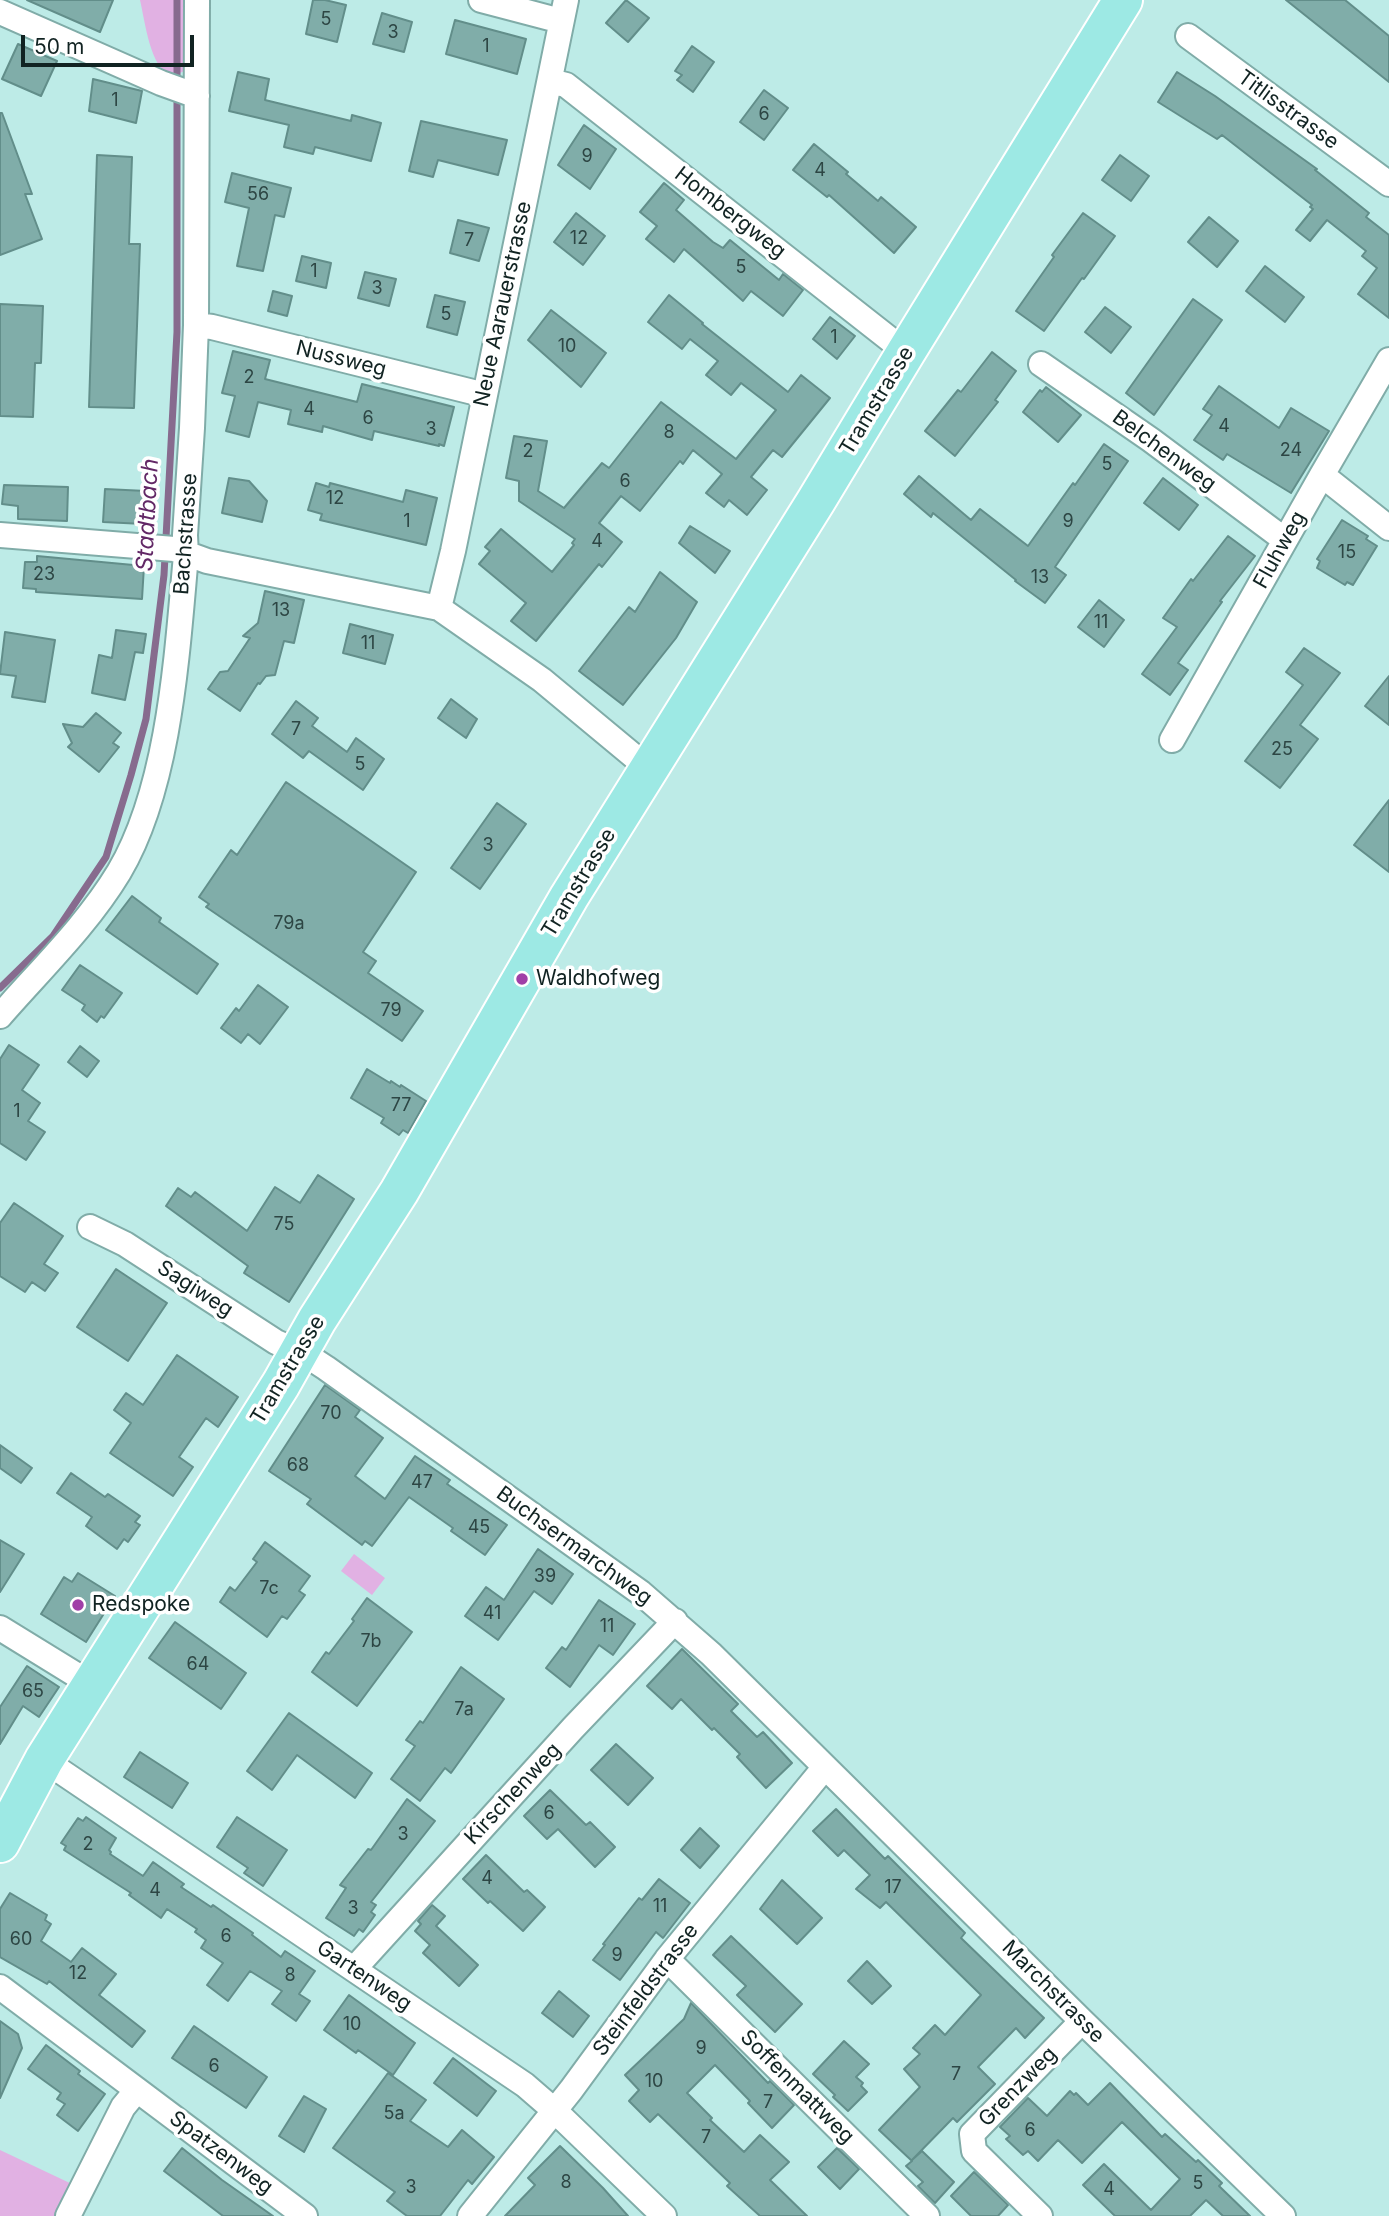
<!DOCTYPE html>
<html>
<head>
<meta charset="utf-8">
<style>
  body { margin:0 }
  #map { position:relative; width:1389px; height:2216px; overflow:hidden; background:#bdebe7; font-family:Inter,sans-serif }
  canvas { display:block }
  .scale { position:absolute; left:21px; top:35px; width:173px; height:32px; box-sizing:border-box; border:4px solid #112322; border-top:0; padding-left:9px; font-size:21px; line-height:24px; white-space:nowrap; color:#112322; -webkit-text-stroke:5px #fff; paint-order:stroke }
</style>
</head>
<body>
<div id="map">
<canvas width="1389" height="2216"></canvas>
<div class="scale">50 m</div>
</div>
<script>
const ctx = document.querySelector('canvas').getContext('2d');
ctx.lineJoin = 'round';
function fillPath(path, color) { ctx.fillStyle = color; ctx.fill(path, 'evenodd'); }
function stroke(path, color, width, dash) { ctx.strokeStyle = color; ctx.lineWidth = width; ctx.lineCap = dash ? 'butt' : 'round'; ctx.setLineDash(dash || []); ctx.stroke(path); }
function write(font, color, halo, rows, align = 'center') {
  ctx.font = font + ' Inter,sans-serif'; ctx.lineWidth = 7; ctx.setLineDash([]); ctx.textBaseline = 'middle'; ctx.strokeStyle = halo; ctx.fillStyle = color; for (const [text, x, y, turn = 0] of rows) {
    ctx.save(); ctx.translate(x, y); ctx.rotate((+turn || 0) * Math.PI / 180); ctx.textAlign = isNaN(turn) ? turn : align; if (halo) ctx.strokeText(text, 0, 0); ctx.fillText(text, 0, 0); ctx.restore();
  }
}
fillPath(new Path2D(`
  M140,0H188L185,71L171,76C150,68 145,21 140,0Z
  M354,1554L385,1578L372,1595L341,1571Z
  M0,2150L74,2185L58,2216H0Z`), '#e1b1e3');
stroke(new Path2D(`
  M0,988L53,936L106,857L131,775L146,719L164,575L177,332V0`), '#876b8e', 7);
const building = new Path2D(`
  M27,0H113L100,32Z
  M313,0H325L346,5L337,42L306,34Z
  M626,0L649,18L628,42L606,23Z
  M1286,0H1345L1389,36V82Z
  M382,13L412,22L404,52L373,44Z
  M455,20L526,39L517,74L446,54Z
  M18,44L57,61L41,96L2,79Z
  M692,46L714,62L693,92L677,80L682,75L675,71Z
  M238,72L269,79L265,100L351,121L352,115L381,123L371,161L315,147L313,154L284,147L289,125L229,111Z
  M1177,72L1215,96L1317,169L1315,170L1369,213L1366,217L1389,235V318L1358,294L1377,268L1362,256L1366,251L1327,220L1310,241L1296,230L1313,209L1310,207L1312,205L1222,135L1217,139L1158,102Z
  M93,79L142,91L136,123L89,111Z
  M764,90L788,108L764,140L740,122Z
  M0,113H2L32,194H25L42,239L0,255Z
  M421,121L507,140L498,175L438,160L433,177L409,171Z
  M584,125L616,149L590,189L558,165Z
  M814,144L848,172L846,174L878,201L881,197L916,227L894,253L829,195L827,197L793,170Z
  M97,155L132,157L129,244H140L134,408L89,407Z
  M1120,155L1149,176L1131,201L1102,180Z
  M232,173L291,188L284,217L275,215L263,271L237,266L249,208L225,202Z
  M664,183L684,200L676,210L713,242L723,248L730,240L779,280L783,274L803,290L783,316L751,291L743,301L684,249L674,262L646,239L657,226L640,212Z
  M576,213L605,236L583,265L554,242Z
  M1083,213L1115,236L1084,279L1082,278L1044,331L1016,311L1054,257L1052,255Z
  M1209,217L1238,241L1217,267L1188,242Z
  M458,220L489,228L479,261L450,253Z
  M302,256L331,263L326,288L296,281Z
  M1265,266L1304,297L1285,322L1246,291Z
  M365,272L396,279L389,306L358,298Z
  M273,291L292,296L287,316L268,311Z
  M435,295L465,302L457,335L427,327Z
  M669,295L703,323L702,324L788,392L801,375L830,398L782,457L773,450L751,477L767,490L747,515L729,500L724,507L706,493L722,474L693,450L683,464L680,461L640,511L621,496L599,523L622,542L602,567L599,564L536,641L511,621L526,603L479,564L490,551L485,547L501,529L552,572L574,545L572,543L575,539L519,501V481L506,478L514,436L547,441L538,491L564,508L602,463L609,468L661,402L736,459L776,410L741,383L731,395L706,375L718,361L690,339L682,349L648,322Z
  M1193,299L1222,320L1154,415L1126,393Z
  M0,304L43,306L41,363H35L33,417L0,416Z
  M1105,307L1131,327L1111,353L1085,332Z
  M551,310L606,353L581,387L528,340Z
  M830,317L855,336L837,359L813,339Z
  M233,351L270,360L265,379L357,402L362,384L454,407L444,446L439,444V446L374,431L372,440L323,426L322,432L288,424L291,410L258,402L249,437L226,431L235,396L222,393Z
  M992,352L1016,371L995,400L998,402L955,456L925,431L958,390L961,392Z
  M1219,386L1279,428L1291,408L1329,431L1291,493L1227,454L1223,460L1194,440L1212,415L1203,409Z
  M1046,387L1081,415L1058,442L1023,412L1040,390L1042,392Z
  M1104,444L1128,461L1055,567L1066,575L1045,603L1015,581L1016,580L933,513L931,517L904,494L919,476L971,520L980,509L1028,546L1073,483L1075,485Z
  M229,478L249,481L267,501L262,522L222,513Z
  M1163,478L1198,505L1179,530L1144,503Z
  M316,483L329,487L330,483L403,502L406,490L437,498L426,545L320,520L322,514L308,510Z
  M4,485L68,487L67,521L18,519V506L2,504Z
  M105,489L146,491L144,524L103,522Z
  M1342,520L1368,536L1366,539L1377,546L1353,585L1347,582L1345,585L1317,568L1320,561L1317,559Z
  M690,526L730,551L715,573L679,543Z
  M1228,536L1255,556L1220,601L1222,602L1178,663L1188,670L1170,695L1142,674L1177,627L1163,618L1191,579L1193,581Z
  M37,556L144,566L142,599L36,592V589L23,588L25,562H37Z
  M660,572L697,602L676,638L623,705L579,671L629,607L635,612Z
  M265,591L304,600L294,643L284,641L275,675L266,676L260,684L258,683L240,711L208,689L220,672L228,671L250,638L243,636L258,623Z
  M1099,600L1124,620L1104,647L1078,627Z
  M350,624L393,635L385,664L343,653Z
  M116,630L146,634L143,653L135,652L125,700L92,693L99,655L112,658Z
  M5,632L55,640L45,702L12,697L16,676L0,674Z
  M1304,648L1340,673L1300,725L1318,739L1280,788L1245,761L1303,685L1286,672Z
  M1389,676V725L1365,706Z
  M451,699L477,719L466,738L438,718Z
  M296,701L318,718L312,726L347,752L356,738L384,759L363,790L309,751L303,758L272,734Z
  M96,713L121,733L113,743L119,747L99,772L68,747L72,743L63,724L83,727Z
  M286,782L416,872L363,952L376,961L368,973L423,1011L402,1041L206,907L209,904L199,897L231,850L237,855Z
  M1389,800V872L1354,845Z
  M497,803L526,824L480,889L451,868Z
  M132,896L161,918L159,922L218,964L197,994L106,930Z
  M80,965L122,993L104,1018L101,1016L97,1022L82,1010L85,1005L62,990Z
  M258,985L288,1007L260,1044L248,1034L241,1043L221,1028L236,1008L239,1011Z
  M9,1045L39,1065L22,1090L40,1103L28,1121L45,1132L26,1160L0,1143V1059Z
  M80,1046L99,1061L87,1077L68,1062Z
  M367,1069L390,1083L391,1081L400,1087L401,1085L426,1101L408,1133L403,1130L399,1135L381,1123L384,1118L351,1098Z
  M318,1175L354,1199L289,1302L244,1273L248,1266L166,1206L178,1188L191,1197L195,1192L247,1231L275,1187L300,1203Z
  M14,1203L63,1236L44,1264L58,1273L45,1291L32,1282L25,1292L0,1276V1223Z
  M116,1269L167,1303L128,1361L77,1327Z
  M177,1355L238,1397L218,1427L206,1418L179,1457L193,1467L173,1496L110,1453L131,1423L114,1410L126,1393L143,1405Z
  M325,1385L360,1410L355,1417L383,1438L355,1476L385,1499L415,1456L450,1480L447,1484L507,1525L485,1555L451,1531L453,1528L409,1497L372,1546L365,1541L362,1545L307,1504L311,1499L269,1471Z
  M0,1445L32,1468L21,1483L0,1468Z
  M71,1473L105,1497L108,1494L140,1516L135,1522L140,1525L128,1542L124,1539L117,1549L86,1526L92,1517L57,1493Z
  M0,1540L24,1554L0,1592Z
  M265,1542L310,1576L299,1591L305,1595L287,1619L282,1616L267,1637L220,1602L230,1587L235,1591L257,1562L253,1559Z
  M538,1549L573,1574L552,1604L534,1591L498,1640L465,1616L486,1587L504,1600Z
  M78,1573L115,1596L86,1642L41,1614L64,1577L72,1582Z
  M367,1598L412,1632L357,1706L312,1672L326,1652L329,1654L354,1621L352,1619Z
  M599,1600L635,1624L613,1655L599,1645L570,1687L546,1668L562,1647L566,1650Z
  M175,1622L246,1673L221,1709L149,1658Z
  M682,1649L738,1704L731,1711L757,1737L763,1732L792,1763L766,1788L737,1757L740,1754L714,1728L712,1730L681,1699L672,1709L647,1686Z
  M27,1666L59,1687L39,1717L23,1706L0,1744V1707Z
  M461,1667L504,1699L451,1773L445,1768L420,1801L391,1779L415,1746L406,1740L420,1721L423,1723Z
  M289,1713L372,1773L355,1798L297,1755L272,1790L247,1771Z
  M616,1744L653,1778L628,1805L591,1770Z
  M140,1752L188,1783L172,1808L124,1777Z
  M550,1790L586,1825L590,1822L615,1847L595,1867L558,1829L547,1839L524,1816Z
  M407,1799L435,1821L371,1902L376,1905L371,1912L375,1915L363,1932L359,1929L354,1936L326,1918L346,1888L340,1885L368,1849L371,1850Z
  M836,1809L885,1859L888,1856L965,1933L961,1938L1044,2018L1025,2038L1016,2028L978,2067L995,2084L957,2122L953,2118L912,2160L922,2151L954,2182L935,2203L918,2186L923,2182L906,2166L912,2161L879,2130L920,2087L904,2069L920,2054L913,2048L935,2025L945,2035L981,1995L886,1902L880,1908L856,1889L870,1875L844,1850L838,1856L813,1831Z
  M86,1817L116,1838L109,1850L111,1852L110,1854L143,1876L153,1862L184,1884L181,1887L211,1907L213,1905L253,1933L252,1935L281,1957L285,1951L315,1971L299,1994L310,2001L296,2021L272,2004L282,1991L250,1971L228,2001L207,1985L223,1963L201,1948L206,1940L195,1932L197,1929L167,1909L161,1918L129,1895L131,1893L64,1850L66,1846L61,1843L78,1818L83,1821Z
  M237,1817L287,1850L263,1886L244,1873L248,1868L217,1847Z
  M700,1828L719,1846L700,1868L681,1850Z
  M486,1855L524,1892L527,1890L545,1907L523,1931L490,1901L488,1903L463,1879Z
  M659,1879L690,1903L663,1938L656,1932L620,1980L593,1960L605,1945L603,1944L639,1898L642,1900Z
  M782,1880L822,1918L797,1944L760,1909Z
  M10,1893L47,1915L45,1920L51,1924L41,1941L71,1962L82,1948L116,1974L99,1995L145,2031L132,2047L49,1981L47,1984L0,1957V1909Z
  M432,1905L445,1916L436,1926L478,1965L459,1986L423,1953L430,1945L415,1931L421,1924L418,1921Z
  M731,1936L802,2004L775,2032L737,1995L746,1986L713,1955Z
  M867,1961L891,1986L872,2004L848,1981Z
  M559,1991L589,2016L573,2037L542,2013Z
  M349,1995L415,2043L393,2075L358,2050L356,2053L324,2030Z
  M691,2003L768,2083L770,2081L794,2105L772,2128L748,2103L750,2101L715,2065L687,2093L712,2118L710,2120L744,2152L760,2135L789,2162L770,2180L807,2216H760L727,2186L730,2183L658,2114L650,2122L629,2101L639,2090L625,2075L684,2019Z
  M0,2021L18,2034L22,2048L0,2098Z
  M194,2026L267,2077L246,2108L172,2058Z
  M844,2041L869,2064L856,2077L863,2083L861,2086L867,2092L848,2111L833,2097L835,2095L813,2074Z
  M46,2045L80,2071L78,2074L105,2094L78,2131L57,2115L65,2104L57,2099L61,2093L28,2069Z
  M453,2058L496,2091L477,2116L434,2083Z
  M388,2073L426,2100L410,2121L448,2147L462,2130L494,2157L472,2184L468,2180L440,2216H407L387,2201L395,2192L333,2148Z
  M1110,2083L1162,2137L1165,2134L1196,2162L1198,2160L1222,2183L1219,2186L1250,2216H1223L1206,2200L1190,2216H1115L1083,2185L1104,2164L1151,2210L1180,2179L1122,2122L1082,2163L1058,2140L1038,2161L1028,2151L1023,2155L1006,2139L1010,2136L1000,2127L1028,2098L1047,2116L1070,2091L1074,2095L1076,2093L1088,2105Z
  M304,2096L326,2109L304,2152L279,2136Z
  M560,2146L603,2188L628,2216H505L535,2185L528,2178Z
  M182,2148L222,2180L273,2216H223L164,2171Z
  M837,2148L859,2169L840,2189L818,2167Z
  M974,2172L1008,2205L998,2216H971L951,2196Z`);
fillPath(building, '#80ada9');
stroke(building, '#628e8a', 2);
const street = new Path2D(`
  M481,0L561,21
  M0,12L161,83L197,96
  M1188,36L1389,184
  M550,81L566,85L906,352
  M196,325L212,327L485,395
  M1041,364L1151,440L1285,540
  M1322,475L1389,528
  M0,535L174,549L207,561L439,608L542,680L648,768
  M439,608L453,551L566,0
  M1172,740L1322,475L1389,360
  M0,1016C41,969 87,925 119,872C170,786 177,653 186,555L185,535L192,428L196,325L197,0
  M90,1227L125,1244L276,1342L306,1355L326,1368L641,1593L711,1654L1082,2021L1283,2216
  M0,1628L91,1684
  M44,1760L525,2085L555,2111L664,2216
  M667,1959L927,2216
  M354,1969L573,1728L675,1621
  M0,1987L305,2216
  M68,2216L123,2107L137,2090
  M470,2216L571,2090L667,1959L825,1767
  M1040,2216L974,2151L972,2134L1082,2021`);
const primary = new Path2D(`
  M0,1843L44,1760L281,1384L317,1320L399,1192L569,897L816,501L906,352L1123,0`);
stroke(street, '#80aca8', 28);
stroke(primary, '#fff', 42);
stroke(street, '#fff', 24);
stroke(primary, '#9de9e4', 38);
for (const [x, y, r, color] of [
  [522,979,7,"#a03fa7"],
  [78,1605,7,"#a03fa7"]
]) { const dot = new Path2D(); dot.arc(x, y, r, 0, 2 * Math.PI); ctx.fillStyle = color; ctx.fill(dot); stroke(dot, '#fff', 2.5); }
write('18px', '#2d4644', null, [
  ["5",326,20],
  ["3",393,33],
  ["1",486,47],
  ["1",115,101],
  ["6",764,115],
  ["9",587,157],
  ["4",820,171],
  ["56",258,195],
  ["12",579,239],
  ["7",469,241],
  ["5",741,268],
  ["1",314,272],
  ["3",377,289],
  ["5",446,315],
  ["1",834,338],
  ["10",567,347],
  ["2",249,378],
  ["4",309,410],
  ["6",368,419],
  ["4",1224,427],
  ["3",431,430],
  ["8",669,433],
  ["24",1291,451],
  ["2",528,452],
  ["5",1107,465],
  ["6",625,482],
  ["12",335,499],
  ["1",407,522],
  ["9",1068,522],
  ["4",597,542],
  ["15",1347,553],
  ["23",44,575],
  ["13",1040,578],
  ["13",281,611],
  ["11",1101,623],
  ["11",368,644],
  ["7",296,730],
  ["25",1282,750],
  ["5",360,765],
  ["3",488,846],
  ["79a",289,924],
  ["79",391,1011],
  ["77",401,1106],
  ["1",17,1112],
  ["75",284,1225],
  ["70",331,1414],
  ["68",298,1466],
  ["47",422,1483],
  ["45",479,1528],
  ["39",545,1577],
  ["7c",269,1589],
  ["41",492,1614],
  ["11",607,1627],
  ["7b",371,1642],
  ["64",198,1665],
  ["65",33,1692],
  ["7a",464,1710],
  ["6",549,1814],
  ["3",403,1835],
  ["2",88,1845],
  ["4",487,1879],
  ["17",893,1888],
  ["4",155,1891],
  ["11",660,1907],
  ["3",353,1909],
  ["6",226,1937],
  ["60",21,1940],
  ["9",617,1956],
  ["12",78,1974],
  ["8",290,1976],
  ["10",352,2025],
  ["9",701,2049],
  ["6",214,2067],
  ["7",956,2075],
  ["10",654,2082],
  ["7",768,2103],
  ["5a",394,2114],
  ["6",1030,2131],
  ["7",706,2138],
  ["8",566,2183],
  ["5",1198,2184],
  ["3",411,2188],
  ["4",1109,2190]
]);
write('21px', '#112322', '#fff', [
  ["Titlisstrasse",1288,110,36],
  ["Hombergweg",730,213,38],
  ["Neue Aarauerstrasse",503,304,-78],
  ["Nussweg",341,359,14],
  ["Tramstrasse",877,401,-59],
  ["Belchenweg",1164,451,36],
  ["Bachstrasse",186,534,-86],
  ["Fluhweg",1280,550,-61],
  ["Tramstrasse",579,883,-59],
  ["Sagiweg",195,1289,33],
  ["Tramstrasse",288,1370,-59],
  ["Buchsermarchweg",574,1546,36],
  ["Kirschenweg",513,1794,-47],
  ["Gartenweg",364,1976,34],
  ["Steinfeldstrasse",646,1990,-53],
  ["Marchstrasse",1053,1992,45],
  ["Soffenmattweg",797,2087,45],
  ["Grenzweg",1018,2087,-46],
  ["Spatzenweg",221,2153,37]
]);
write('21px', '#112322', '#fff', [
  ["Waldhofweg",536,979],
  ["Redspoke",92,1605]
], 'left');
write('italic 23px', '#622866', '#fff', [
  ["Stadtbach",148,515,-87]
]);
</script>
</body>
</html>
